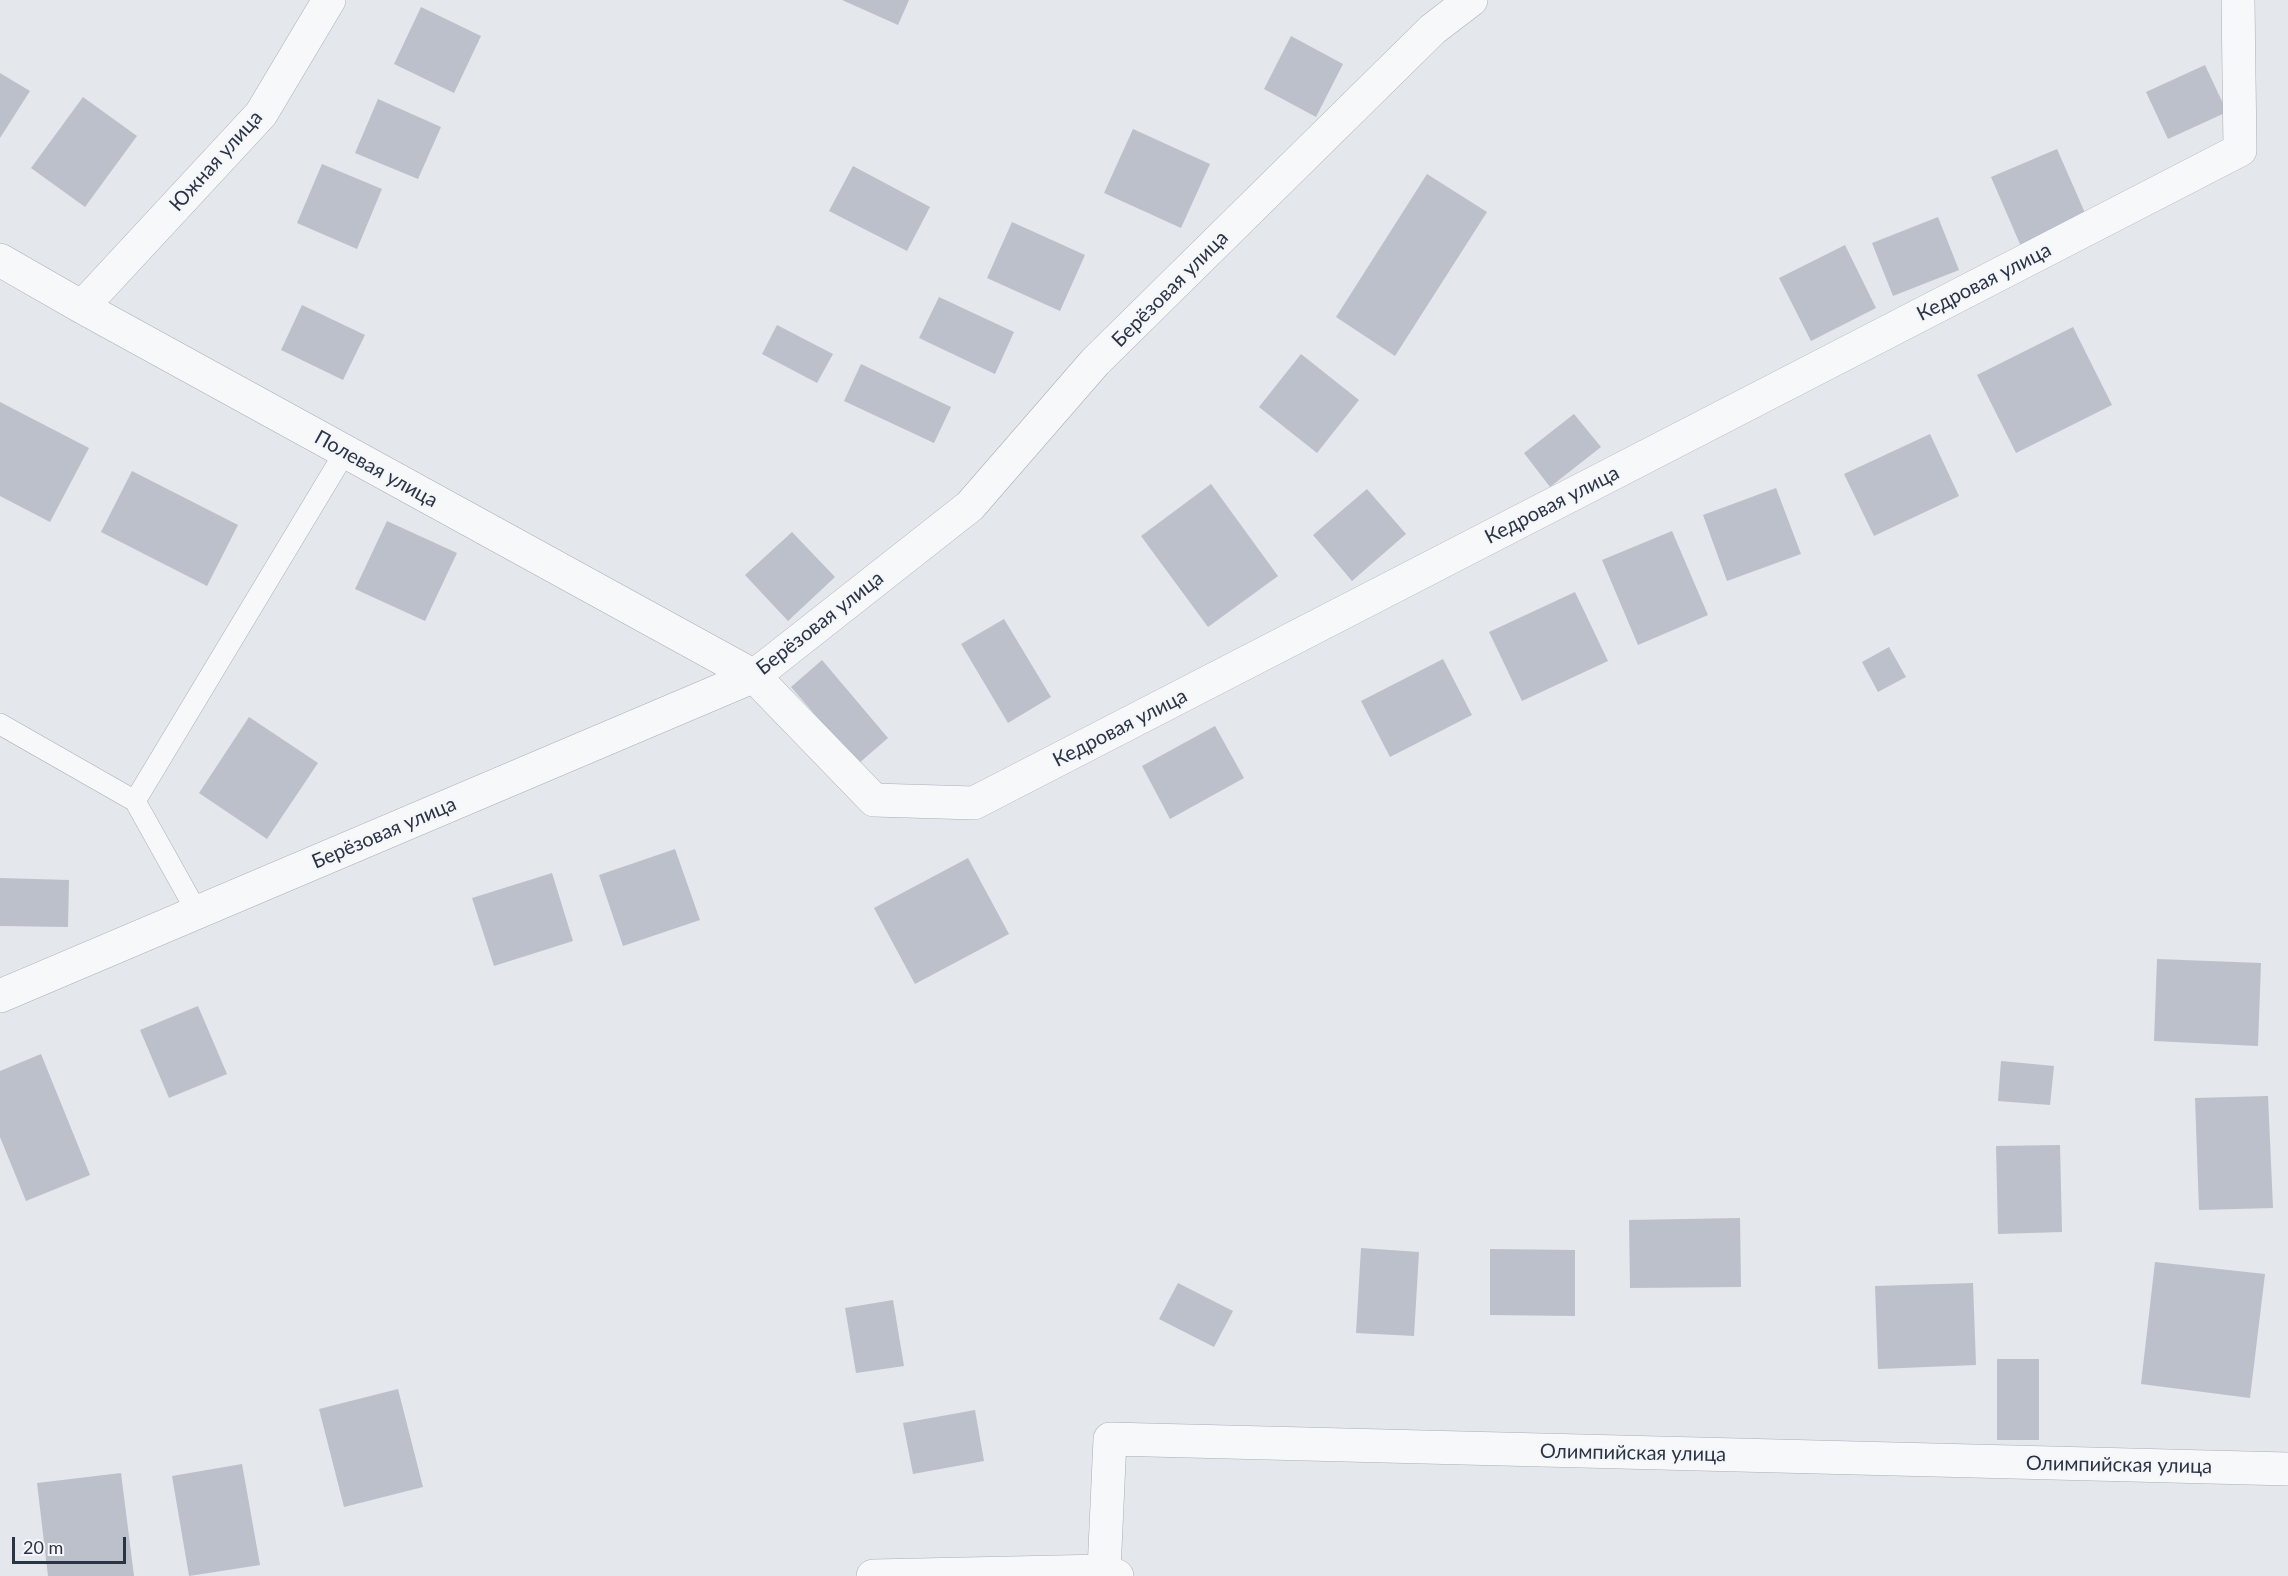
<!DOCTYPE html>
<html>
<head>
<meta charset="utf-8">
<style>
  body { margin:0 }
  #map { position:relative; width:2288px; height:1576px; overflow:hidden; background:#e4e7ec; font-family:Lato,sans-serif }
  canvas { display:block }
  .scale { position:absolute; left:12px; top:1537px; width:114px; height:27px; box-sizing:border-box; border:3px solid #2b3445; border-top:0; padding-left:8px; font-size:18px; line-height:21px; white-space:nowrap; color:#2b3445; -webkit-text-stroke:4px #f4f6f9; paint-order:stroke }
</style>
</head>
<body>
<div id="map">
<canvas width="2288" height="1576"></canvas>
<div class="scale">20 m</div>
</div>
<script>
const ctx = document.querySelector('canvas').getContext('2d');
ctx.lineJoin = 'round';
function fillPath(path, color) { ctx.fillStyle = color; ctx.fill(path, 'evenodd'); }
function stroke(path, color, width, dash) { ctx.strokeStyle = color; ctx.lineWidth = width; ctx.lineCap = dash ? 'butt' : 'round'; ctx.setLineDash(dash || []); ctx.stroke(path); }
function write(font, color, halo, rows, align = 'center') {
  ctx.font = font + ' Lato,sans-serif'; ctx.lineWidth = 4.5; ctx.setLineDash([]); ctx.textBaseline = 'middle'; ctx.strokeStyle = halo; ctx.fillStyle = color; for (const [text, x, y, turn = 0] of rows) {
    ctx.save(); ctx.translate(x, y); ctx.rotate((+turn || 0) * Math.PI / 180); ctx.textAlign = isNaN(turn) ? turn : align; if (halo) ctx.strokeText(text, 0, 0); ctx.fillText(text, 0, 0); ctx.restore();
  }
}
fillPath(new Path2D(`
  M842,0H909L898,25Z
  M421,7L481,36L454,93L394,64Z
  M1291,36L1343,64L1316,117L1264,89Z
  M2205,65L2227,112L2168,139L2146,92Z
  M0,73L30,91L0,138Z
  M83,97L137,136L85,207L31,168Z
  M378,99L441,127L418,179L355,153Z
  M1133,129L1210,164L1181,228L1104,193Z
  M2057,149L2089,222L2023,251L1991,177Z
  M322,164L382,189L357,249L297,223Z
  M853,166L930,207L907,251L829,211Z
  M1427,174L1487,212L1395,356L1336,317Z
  M1938,217L1959,270L1893,296L1872,243Z
  M1012,222L1085,255L1060,311L987,278Z
  M1845,245L1876,308L1811,341L1779,278Z
  M939,297L1014,332L995,374L919,338Z
  M302,305L365,335L343,380L281,350Z
  M777,325L833,354L817,383L762,354Z
  M2073,327L2112,405L2016,453L1977,375Z
  M1301,354L1359,400L1317,453L1259,407Z
  M861,364L951,407L934,443L844,401Z
  M0,402L89,448L50,522L0,496Z
  M1574,414L1601,447L1550,487L1524,453Z
  M1930,434L1959,496L1874,536L1844,474Z
  M132,471L238,525L207,586L101,532Z
  M1211,484L1278,576L1208,627L1141,536Z
  M1776,488L1801,554L1727,581L1703,515Z
  M1367,489L1406,534L1352,581L1313,535Z
  M387,521L457,553L425,621L355,589Z
  M1672,531L1708,615L1638,645L1602,560Z
  M792,532L835,577L788,621L745,575Z
  M1575,592L1608,661L1522,701L1489,632Z
  M1004,619L1051,697L1008,723L961,644Z
  M1889,647L1906,677L1878,692L1862,662Z
  M1443,659L1472,715L1390,757L1361,701Z
  M822,660L888,738L858,764L791,687Z
  M249,717L318,763L267,839L199,793Z
  M1215,726L1244,778L1170,819L1142,766Z
  M675,849L700,920L623,946L599,875Z
  M968,858L1009,934L915,984L874,908Z
  M552,873L573,941L494,966L472,898Z
  M0,878L69,880L68,927L0,926Z
  M2157,959L2261,963L2258,1046L2154,1041Z
  M198,1006L227,1074L169,1098L140,1030Z
  M41,1054L90,1175L26,1201L0,1137V1071Z
  M2001,1061L2054,1066L2050,1105L1998,1101Z
  M2268,1096L2273,1208L2199,1210L2195,1098Z
  M2060,1145L2062,1232L1998,1234L1996,1146Z
  M1740,1218L1741,1287L1630,1288L1629,1220Z
  M1361,1248L1419,1252L1414,1336L1356,1333Z
  M1490,1249L1575,1250V1316L1490,1315Z
  M2155,1262L2265,1274L2250,1398L2141,1384Z
  M1178,1283L1233,1311L1214,1347L1159,1319Z
  M1973,1283L1976,1365L1878,1369L1875,1286Z
  M893,1300L904,1366L856,1373L845,1308Z
  M1997,1359H2039V1440H1997Z
  M398,1389L423,1487L344,1507L319,1409Z
  M975,1410L984,1461L913,1474L903,1423Z
  M242,1464L260,1565L189,1576L172,1476Z
  M121,1473L134,1576H48L37,1483Z`), '#bbc0ca');
const lane = new Path2D(`
  M0,724L135,801
  M197,912L135,801L345,452`);
const street = new Path2D(`
  M0,260L82,307L754,676L874,800L974,803L2240,150L2238,0
  M82,307L261,114L329,0
  M0,996L754,676L970,506L1095,362L1433,29L1471,0
  M1104,1571L1110,1439L2288,1469
  M873,1576L1104,1571L1117,1576`);
stroke(lane, '#a9aeb7', 22);
stroke(street, '#a9aeb7', 34);
stroke(lane, '#f7f8fa', 21);
stroke(street, '#f7f8fa', 33);
write('20px', '#2b3445', '#f4f6f9', [
  ["Южная улица",216,161,-48],
  ["Кедровая улица",1984,282,-27],
  ["Берёзовая улица",1170,289,-45],
  ["Полевая улица",376,469,29],
  ["Кедровая улица",1552,505,-27],
  ["Берёзовая улица",820,623,-38],
  ["Кедровая улица",1120,728,-27],
  ["Берёзовая улица",384,833,-23],
  ["Олимпийская улица",1633,1453,1],
  ["Олимпийская улица",2119,1465,1]
]);
</script>
</body>
</html>
